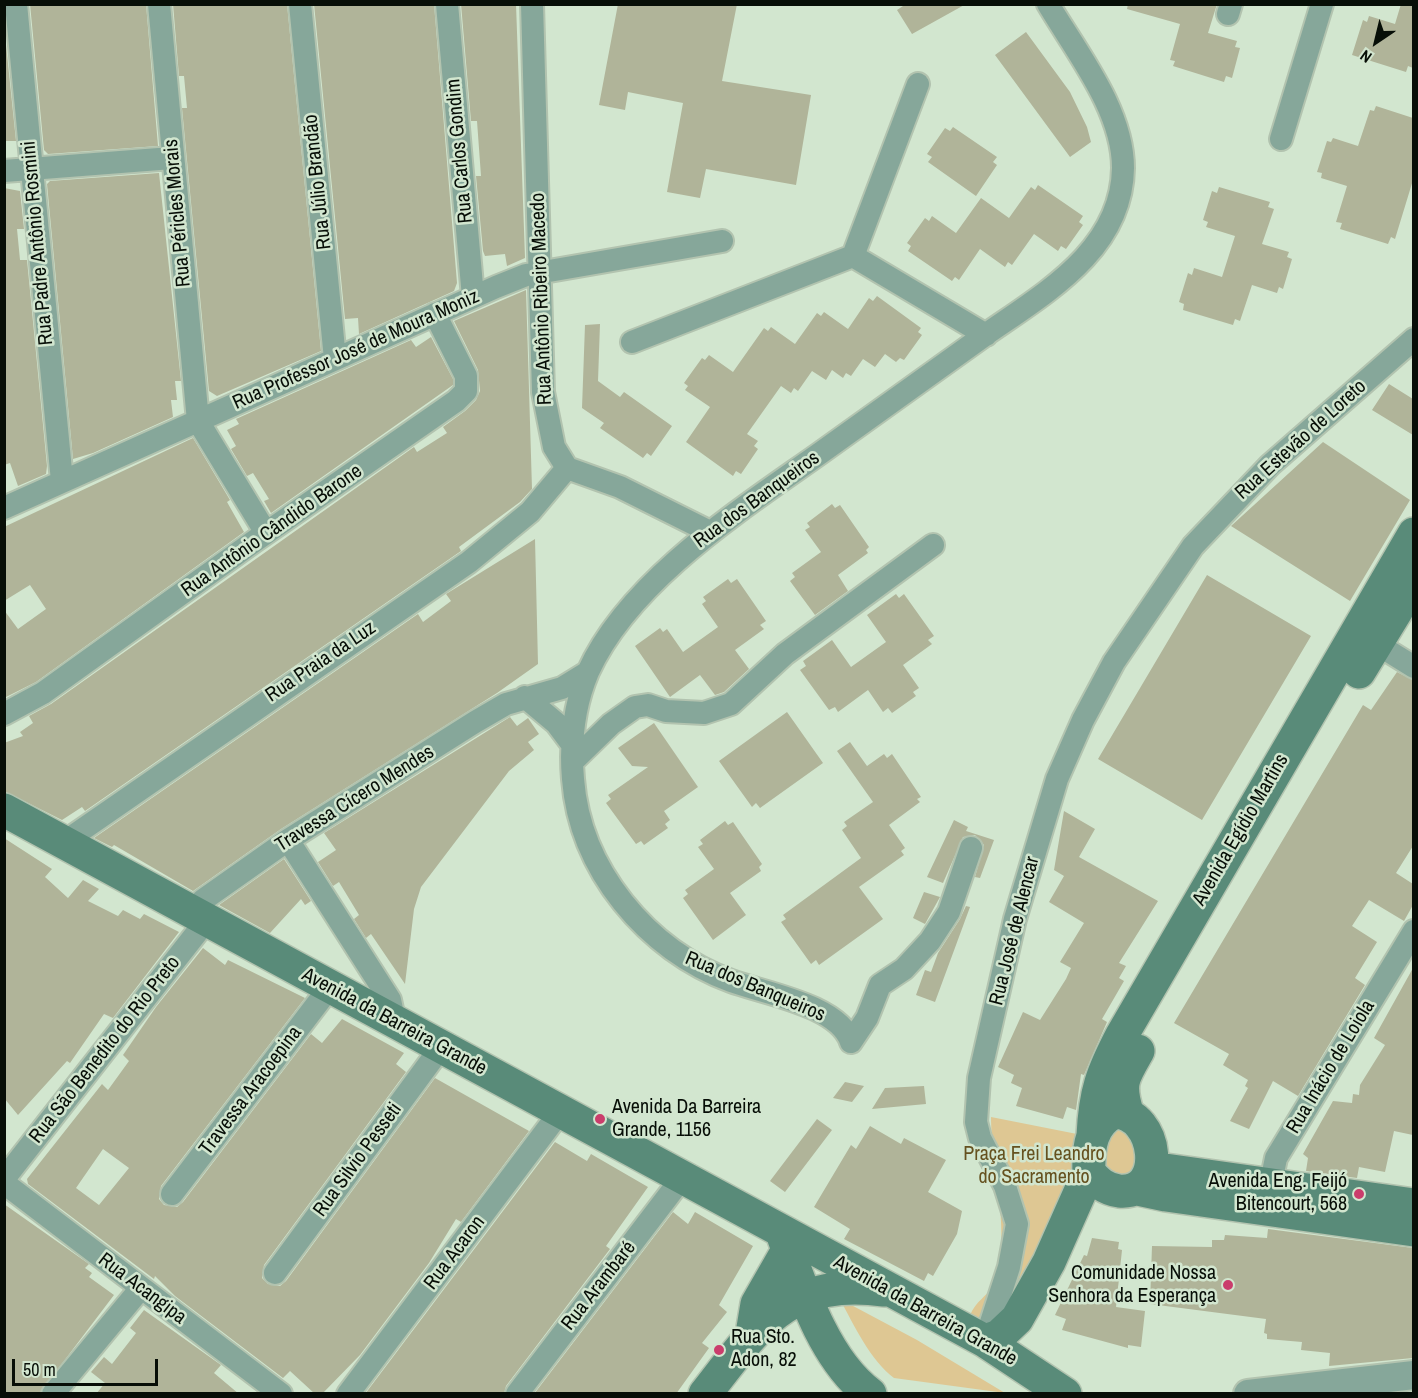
<!DOCTYPE html>
<html>
<head>
<meta charset="utf-8">
<style>
  body { margin:0 }
  #map { position:relative; width:1418px; height:1398px; overflow:hidden; background:#d2e6cf; font-family:"Archivo Narrow",sans-serif }
  canvas { display:block }
  .frame { position:absolute; inset:0; border:6px solid #070e07; pointer-events:none }
  .north { position:absolute; left:1346px; top:12px; width:60px; height:60px; -webkit-text-stroke:4px #d2e6cf; paint-order:stroke; rotate:215deg; font-size:16px; font-weight:700; line-height:24px; text-align:center; color:#070e07 }
  .north::after { content:''; display:block; margin:auto; width:21px; height:27px; background:#070e07; clip-path:polygon(50% 0,100% 100%,50% 72%,0 100%) }
  .scale { position:absolute; left:12px; top:1359px; width:146px; height:27px; box-sizing:border-box; border:3px solid #070e07; border-top:0; padding-left:8px; font-size:18px; line-height:21px; white-space:nowrap; color:#070e07; -webkit-text-stroke:4px #d2e6cf; paint-order:stroke }
</style>
</head>
<body>
<div id="map">
<canvas width="1418" height="1398"></canvas>
<div class="frame"></div>
<div class="north">N</div>
<div class="scale">50 m</div>
</div>
<script>
const ctx = document.querySelector('canvas').getContext('2d');
ctx.lineJoin = 'round';
function fillPath(path, color) { ctx.fillStyle = color; ctx.fill(path, 'evenodd'); }
function stroke(path, color, width, dash) { ctx.strokeStyle = color; ctx.lineWidth = width; ctx.lineCap = dash ? 'butt' : 'round'; ctx.setLineDash(dash || []); ctx.stroke(path); }
function write(font, color, halo, rows, align = 'center') {
  ctx.font = font + ' "Archivo Narrow",sans-serif'; ctx.lineWidth = 5; ctx.setLineDash([]); ctx.textBaseline = 'middle'; ctx.strokeStyle = halo; ctx.fillStyle = color; for (const [text, x, y, turn = 0] of rows) {
    ctx.save(); ctx.translate(x, y); ctx.rotate((+turn || 0) * Math.PI / 180); ctx.textAlign = isNaN(turn) ? turn : align; if (halo) ctx.strokeText(text, 0, 0); ctx.fillText(text, 0, 0); ctx.restore();
  }
}
fillPath(new Path2D(`
  M991,1117L1077,1134L1070,1182L997,1329L970,1315C976,1301 987,1296 992,1287C1014,1241 991,1168 991,1117Z
  M1115,1129L1130,1133L1139,1165L1126,1179L1102,1166L1103,1143Z
  M840,1299L917,1340L1005,1393L894,1378C871,1361 853,1324 840,1299Z`), '#dec793');
fillPath(new Path2D(`
  M30,4H146L158,146L48,154L44,150Z
  M173,4H287L321,351L217,396L209,391L182,108H187L184,76H179Z
  M314,4H434L457,283L454,291L359,334L358,318L345,319Z
  M461,4H516L525,258L507,266L505,254L485,256L483,251L476,176H481L477,121H471Z
  M618,4H737L722,81L811,95L796,185L706,169L700,198L667,192L683,103L628,92L625,110L599,105Z
  M906,4H966L912,34L897,10Z
  M1128,4H1217L1208,33L1237,41L1235,47L1240,48L1232,78L1226,76L1224,82L1173,66L1175,61L1170,60L1180,24L1127,9Z
  M1401,4H1413V68L1408,66L1406,72L1352,55L1363,20L1367,22L1369,16L1395,24Z
  M4,25L16,141H4Z
  M1026,32L1070,92L1087,127L1091,142L1070,157L995,55Z
  M1376,106L1413,118V180L1395,239L1391,237L1388,244L1340,229L1342,223L1336,222L1347,186L1321,178L1322,173L1317,172L1327,141L1331,142L1333,138L1358,146L1370,110L1374,111Z
  M953,127L997,157L993,162L997,165L976,196L928,162L932,157L927,154L945,128L950,131Z
  M159,173L181,381H175L177,400H171L173,417L93,453L73,459L47,184L50,181Z
  M1038,185L1083,216L1079,222L1083,225L1066,249L1061,246L1058,251L1034,234L1012,265L1008,262L1005,267L980,249L959,280L955,277L952,281L908,251L911,246L907,243L925,218L929,221L932,216L956,233L981,198L1009,218L1031,187L1035,190Z
  M1219,187L1270,202L1268,207L1274,209L1262,244L1289,252L1287,257L1292,259L1283,289L1279,287L1277,293L1252,285L1240,321L1235,319L1233,325L1183,310L1184,304L1179,302L1188,273L1192,275L1194,268L1222,277L1235,236L1206,227L1208,222L1203,220L1212,191L1217,193Z
  M4,188L20,191L24,229H17L20,260H27L47,466L46,474L18,486L10,463L4,465Z
  M526,290L532,489L520,502L459,547L461,551L85,811L82,807L62,820L4,791V743L23,736L20,732L33,723L29,716L51,704L414,447L417,452L447,433L443,427L465,411L476,400L480,391L478,370L454,321Z
  M877,296L921,328L918,332L922,335L904,360L900,358L896,362L885,354L875,367L863,359L851,376L846,373L843,378L832,370L826,380L812,371L798,391L794,388L791,393L781,386L747,434L758,441L754,446L758,449L741,474L736,471L733,476L686,442L710,407L685,390L688,386L684,383L702,358L705,360L709,355L733,372L764,328L768,331L771,327L795,344L817,313L821,316L824,312L848,329L869,298L873,301Z
  M600,324L598,381L620,397L624,392L672,426L651,456L647,453L643,458L623,444L600,428L604,423L582,408L585,325Z
  M431,337L453,379V385L271,513L264,501L269,499L253,473L247,476L231,449L236,446L227,430L239,424L236,419L411,340L416,347Z
  M1389,384L1413,399V435L1372,410Z
  M193,438L230,500L227,502L244,532L36,682L4,698V610L18,629L46,609L30,585L4,601V527Z
  M1323,442L1410,500L1350,601L1231,526Z
  M832,504L835,508L840,505L869,547L866,550L868,553L838,575L848,591L815,615L790,581L795,577L792,573L821,552L805,530L810,527L807,523Z
  M535,539L538,664L497,693L281,829L193,891L114,845L112,847L94,838L418,614L423,622L451,601L446,594Z
  M1207,575L1311,636L1202,820L1098,759Z
  M728,579L731,583L737,579L766,621L760,625L764,629L735,650L749,669L724,692L715,695L700,675L670,697L635,646L660,628L663,632L667,629L683,652L718,627L702,604L706,601L703,597Z
  M896,594L899,598L904,594L934,636L928,640L932,644L903,665L919,688L913,692L916,696L892,713L888,708L883,712L868,690L838,712L835,707L829,710L800,670L806,666L803,661L832,640L851,667L886,642L867,615Z
  M1397,672L1413,680V846L1396,873L1413,884V905L1404,921L1369,900L1352,926L1377,942L1355,978L1365,985L1298,1096L1273,1081L1249,1129L1230,1121L1248,1088L1245,1086L1248,1080L1223,1065L1229,1054L1174,1023L1363,705L1371,710Z
  M787,712L823,763L760,808L756,803L752,807L719,761Z
  M510,717L517,726L528,718L539,734L528,742L534,750L509,771L421,887L414,909L405,984L371,934L366,938L354,919L359,915L339,882L333,886L318,862L336,850L324,833Z
  M654,723L698,787L664,811L670,820L665,824L668,828L644,845L641,841L636,844L606,803L611,799L608,795L648,767L632,766L618,748Z
  M850,742L867,766L884,754L887,758L892,754L921,797L917,799L920,802L889,825L905,848L901,851L904,855L859,887L883,919L819,965L816,960L811,964L781,922L786,919L783,915L861,858L842,830L847,826L844,822L873,802L837,751Z
  M1064,811L1095,829L1079,857L1158,901L1119,963L1126,966L1119,978L1124,981L1102,1019L1107,1022L1084,1075L1081,1074L1076,1110L1067,1107L1063,1119L1016,1106L1022,1088L1011,1083L1014,1075L998,1067L1023,1012L1040,1020L1066,979L1071,968L1060,962L1084,923L1049,902L1064,876L1054,870Z
  M954,820L968,827L966,831L994,840L980,878L975,877L984,845L975,835L963,837L943,883L927,877Z
  M725,821L728,825L733,822L762,864L759,867L761,871L730,893L746,915L713,940L683,898L688,894L685,890L714,869L698,847L703,844L700,840Z
  M4,838L52,869L45,877L68,898L83,880L99,889L88,901L118,916L123,910L140,919L144,914L179,932L113,1018L104,1014L70,1063L67,1061L18,1115L4,1098Z
  M284,859L311,901L305,905L301,899L270,933L219,905Z
  M924,892L940,897L925,924L913,918Z
  M966,906L970,907L935,1002L916,995L925,970L931,972L938,953L960,919Z
  M203,948L225,965L228,960L305,998L161,1186L159,1199L164,1205L177,1207L183,1202L311,1034L322,1043L342,1019L404,1053L396,1064L406,1072L264,1265L262,1278L268,1284L280,1286L286,1281L435,1078L529,1131L461,1222L456,1219L429,1263L360,1355L322,1394H315L290,1371L283,1378L175,1296L155,1276L154,1279L28,1184L27,1179L102,1084L108,1090L129,1061L123,1055L156,1007ZM103,1149L129,1168L99,1205L76,1188Z
  M1413,968V1135L1394,1131L1385,1172L1359,1167L1357,1178L1306,1171L1308,1158L1303,1154L1333,1101L1352,1103L1353,1094L1359,1095L1360,1085L1385,1045L1374,1038Z
  M845,1082L864,1086L852,1102L833,1098Z
  M924,1086L926,1104L872,1109L885,1088Z
  M817,1119L832,1130L785,1192L770,1181Z
  M870,1126L901,1144L904,1138L946,1160L928,1192L962,1211L957,1234L933,1276L928,1273L924,1281L844,1239L850,1229L814,1207L851,1145L856,1149Z
  M555,1142L587,1161L591,1154L648,1187L606,1246L610,1249L506,1386L504,1394H365Z
  M4,1204L89,1264L85,1268L92,1273L89,1277L114,1295L39,1394H4Z
  M673,1212L688,1224L695,1212L753,1246L719,1305L727,1312L702,1343L709,1348L676,1394H534Z
  M1268,1229L1413,1248V1358L1329,1366L1330,1353L1301,1350L1302,1342L1267,1339V1334L1264,1333L1266,1319L1150,1304L1152,1246L1212,1247V1240H1224L1225,1235L1267,1238Z
  M1092,1238L1119,1242L1118,1249L1122,1250L1116,1307L1145,1311L1141,1347L1128,1345V1348L1062,1330L1066,1319L1055,1315L1084,1255L1087,1256Z
  M144,1310L221,1365L214,1373L239,1394H96L105,1383L91,1372L104,1357L112,1364L136,1333L130,1328Z`), '#b0b499');
const minor = new Path2D(`
  M16,4L62,481
  M159,4L198,421L266,533
  M300,4L335,359
  M447,4L473,297
  M532,4L543,392L554,447L567,468L620,487L710,532
  M1228,14L1231,4
  M1281,139L1322,4
  M4,171L172,158
  M853,256L986,335
  M632,342L853,256L918,84
  M4,508L496,287L526,275L722,241
  M1364,636L1414,667
  M525,697L556,723L571,743
  M4,714L43,693L256,540L456,401L466,391V376L435,314
  M573,761L611,724L635,707L648,705L666,711L704,713L731,704L785,654L933,545
  M288,840L390,1000L394,1019
  M63,843L469,562L530,512L567,468
  M193,914L203,900L288,840L475,722L506,704L562,688L588,672
  M851,1042C839,1005 763,993 731,981C647,950 580,870 573,779C570,744 574,705 588,672C629,581 740,510 819,454C875,414 930,374 985,335C1045,293 1122,250 1123,168C1123,110 1077,53 1048,4
  M851,1042L867,1018L880,985L904,969L930,941L949,912L971,848
  M4,1179L206,921
  M4,1183L281,1394
  M172,1194L330,987
  M1268,1197L1276,1158L1414,931
  M275,1273L442,1046
  M985,1341L1009,1267L1017,1224L1005,1186L980,1138L976,1122L979,1078L1015,919L1057,779L1083,720L1114,662L1193,546L1270,465L1414,339
  M53,1394L141,1288
  M348,1394L560,1112
  M517,1394L682,1178`);
const tertiary = new Path2D(`
  M1248,1394L1414,1375`);
const secondary = new Path2D(`
  M1359,672L1414,582
  M4,810L985,1341L1065,1394
  M1115,1112C1158,1113 1168,1195 1119,1191C1105,1189 1097,1182 1089,1172C1088,1148 1091,1123 1115,1112Z
  M1127,1112C1118,1083 1123,1077 1138,1051
  M1093,1136C1095,1092 1102,1073 1122,1035L1414,534
  M1151,1168L1414,1205
  M1138,1189L1166,1195L1414,1230
  M782,1233C801,1286 823,1359 870,1394
  M752,1334L757,1304L788,1250
  M985,1341L999,1336L1017,1319L1049,1262L1089,1172
  M705,1394C760,1324 786,1278 884,1290`);
stroke(minor, '#b2c3af', 26);
stroke(tertiary, '#b2c3af', 32);
stroke(secondary, '#b2c3af', 36);
stroke(minor, '#86a79a', 22);
stroke(tertiary, '#86a79a', 28);
stroke(secondary, '#598b79', 33);
for (const [x, y, r, color] of [
  [600,1119,6,"#ca3d6c"],
  [1359,1194,6,"#ca3d6c"],
  [1228,1285,6,"#ca3d6c"],
  [719,1350,6,"#ca3d6c"]
]) { const dot = new Path2D(); dot.arc(x, y, r, 0, 2 * Math.PI); ctx.fillStyle = color; ctx.fill(dot); stroke(dot, '#d2e6cf', 2); }
write('20px', '#070e07', '#d2e6cf', [
  ["Rua Carlos Gondim",460,151,-95],
  ["Rua Júlio Brandão",318,182,-96],
  ["Rua Péricles Morais",178,213,-95],
  ["Rua Padre Antônio Rosmini",38,243,-95],
  ["Rua Antônio Ribeiro Macedo",542,299,-92],
  ["Rua Professor José de Moura Moniz",356,350,-24],
  ["Rua Estevão de Loreto",1301,440,-42],
  ["Rua dos Banqueiros",757,500,-36],
  ["Rua Antônio Cândido Barone",272,531,-35],
  ["Rua Praia da Luz",321,662,-34],
  ["Travessa Cícero Mendes",355,799,-32],
  ["Avenida Egídio Martins",1241,830,-60],
  ["Rua José de Alencar",1015,931,-76],
  ["Rua dos Banqueiros",755,987,23],
  ["Avenida da Barreira Grande",394,1022,28],
  ["Rua São Benedito do Rio Preto",105,1050,-52],
  ["Rua Inácio de Loiola",1331,1067,-59],
  ["Travessa Aracoepina",251,1091,-53],
  ["Rua Silvio Pesseti",358,1160,-54],
  ["Rua Acaron",455,1253,-53],
  ["Rua Arambaré",599,1286,-52],
  ["Rua Acangipa",142,1289,37],
  ["Avenida da Barreira Grande",925,1311,29]
]);
write('20px', '#070e07', '#d2e6cf', [
  ["Avenida Da Barreira",612,1108],
  ["Grande, 1156",612,1131],
  ["Avenida Eng. Feijó",1347,1182,"right"],
  ["Bitencourt, 568",1347,1205,"right"],
  ["Comunidade Nossa",1216,1274,"right"],
  ["Senhora da Esperança",1216,1297,"right"],
  ["Rua Sto.",731,1338],
  ["Adon, 82",731,1361]
], 'left');
write('20px', '#65511f', '#d2e6cf', [
  ["Praça Frei Leandro",1034,1155],
  ["do Sacramento",1034,1178]
]);
</script>
</body>
</html>
